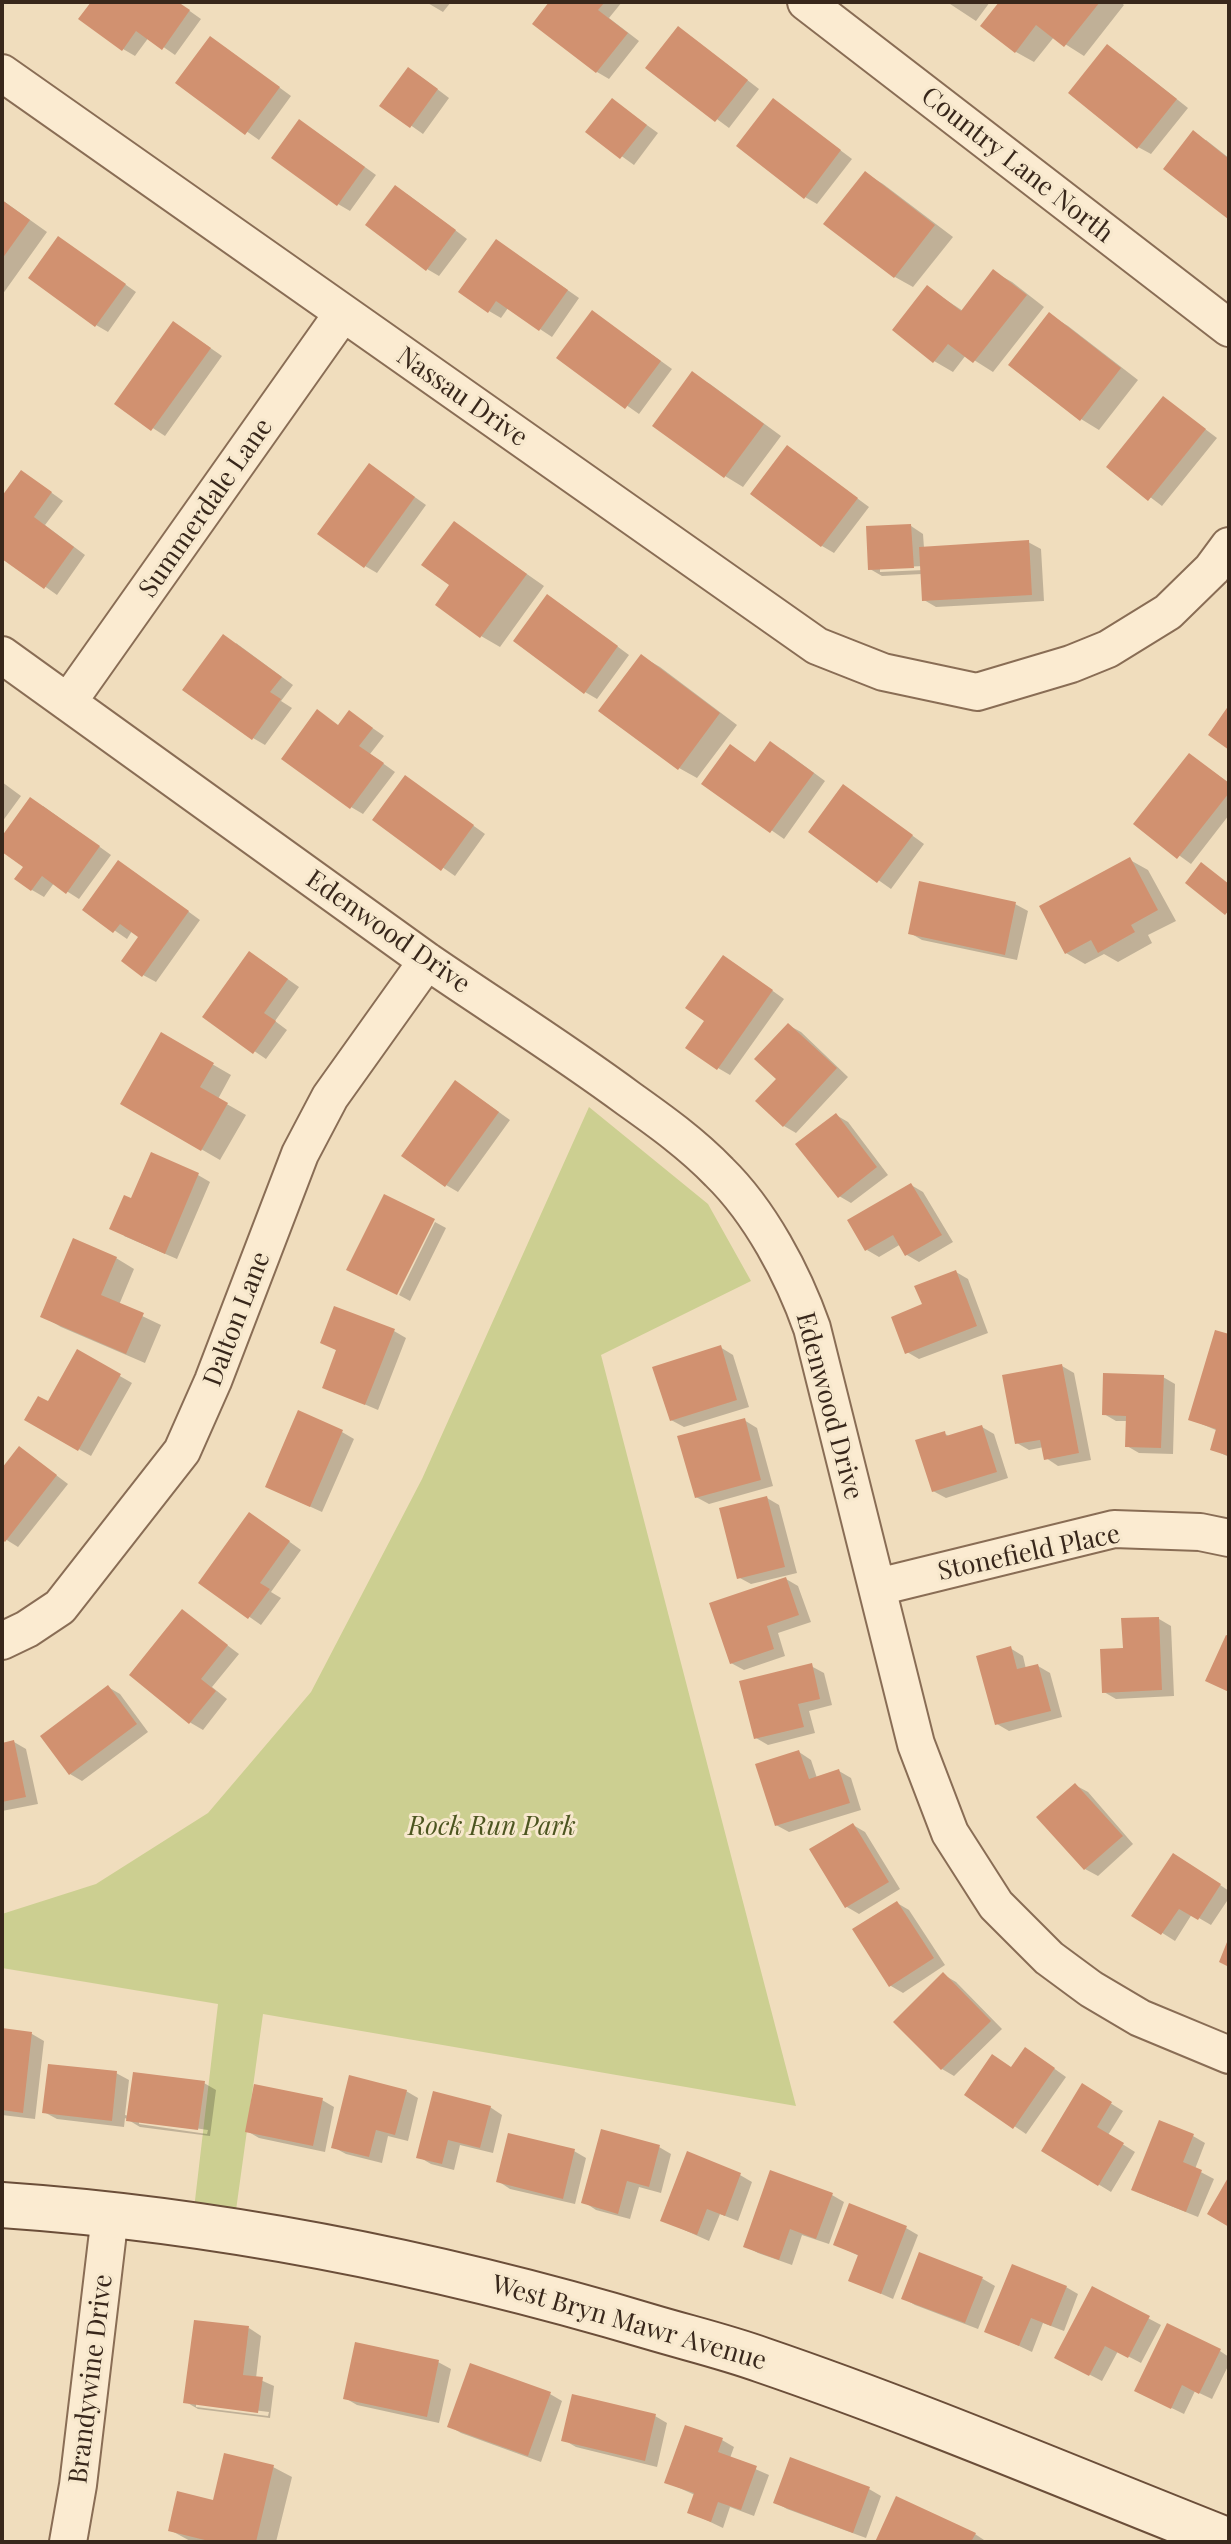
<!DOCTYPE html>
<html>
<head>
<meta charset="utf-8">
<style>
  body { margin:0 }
  #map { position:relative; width:1231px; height:2544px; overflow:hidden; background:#f0ddbd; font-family:"Playfair Display",serif }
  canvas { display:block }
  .frame { position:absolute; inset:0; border:4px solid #38271b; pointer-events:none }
</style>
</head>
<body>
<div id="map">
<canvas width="1231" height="2544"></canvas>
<div class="frame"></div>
</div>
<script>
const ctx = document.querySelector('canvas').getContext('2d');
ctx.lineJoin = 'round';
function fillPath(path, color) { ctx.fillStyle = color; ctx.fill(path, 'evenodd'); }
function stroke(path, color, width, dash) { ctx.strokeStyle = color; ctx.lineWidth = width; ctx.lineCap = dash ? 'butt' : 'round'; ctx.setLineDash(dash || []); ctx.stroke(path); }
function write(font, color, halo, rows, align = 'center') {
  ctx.font = font + ' "Playfair Display",serif'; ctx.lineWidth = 6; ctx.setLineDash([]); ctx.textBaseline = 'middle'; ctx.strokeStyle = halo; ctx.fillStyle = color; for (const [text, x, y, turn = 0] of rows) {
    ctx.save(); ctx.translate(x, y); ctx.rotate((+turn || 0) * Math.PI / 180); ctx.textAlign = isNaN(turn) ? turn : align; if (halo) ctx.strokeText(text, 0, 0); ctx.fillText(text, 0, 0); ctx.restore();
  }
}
fillPath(new Path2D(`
  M589,1107L708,1204L751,1281L601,1355L796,2106L263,2014L233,2232L192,2226L218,2004L2,1968V1914L96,1884L208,1813L311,1692L422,1479Z`), '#cccf91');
fillPath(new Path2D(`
  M93,2H177L201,19L175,55L149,37L135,56L123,49Z
  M426,2H451L443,12Z
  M552,2H622L609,18L639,41L609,79L597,72Z
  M947,2H990L976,21Z
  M1001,2H1120L1124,5L1084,56L1054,37L1034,62L1016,52Z
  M690,36L759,89L729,128L648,68Z
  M223,46L291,96L259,140L178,83Z
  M1120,54L1188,108L1151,154L1138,147L1070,93Z
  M420,76L449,98L423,134L382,105Z
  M612,100L658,133L634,165L588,132Z
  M774,100L852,159L817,204L805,197Z
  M312,129L376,175L350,211L338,204Z
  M1206,140L1229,158V218L1166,169Z
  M865,173L883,184L953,237L913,287L895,277L826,224Z
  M407,194L467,239L439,276L427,269Z
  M2,200L47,232L2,295Z
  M71,246L136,292L108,332L96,325Z
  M509,249L579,298L552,337L508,308L501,318L489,311Z
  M994,272L1012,282L1044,307L993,372L966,355L953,372L934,361L895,330L928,288L963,311Z
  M1050,315L1068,326L1138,380L1099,430L1081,419Z
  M604,320L672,369L639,414L559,358Z
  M186,331L222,356L165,436L116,404Z
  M692,374L710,384L781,436L743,487L725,476Z
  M1164,398L1217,438L1162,506L1109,466Z
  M788,447L869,507L834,553L822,546Z
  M381,473L426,505L377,573L365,566Z
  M34,480L63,501L45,525L85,555L57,595L2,556V500Z
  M454,523L544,586L500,647L481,636L452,584Z
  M911,526L923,534L924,548L1028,542L1041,549L1044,601L936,607L924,600L922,574L882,576L870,569ZM924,566V570L880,572V568Z
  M560,604L629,655L597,699L585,692Z
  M236,643L293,685L281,701L292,708L265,745L253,738Z
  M641,656L660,667L737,725L697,778L679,768Z
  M361,720L384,736L370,754L395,772L363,814L351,807L340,726Z
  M783,750L825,781L784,839L704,783Z
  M1190,755L1229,783V815L1191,864L1136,824Z
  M2,782L21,796L2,822Z
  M417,785L485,834L455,876L375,820Z
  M855,794L924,844L891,889L810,832Z
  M43,806L111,855L79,899L54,883L44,897L32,890L16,878L25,866L2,850V840Z
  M1130,860L1148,870L1176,921L1148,935L1152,943L1118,962L1104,954L1085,964L1066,953Z
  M131,870L200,920L156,982L143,975L141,937L132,931L127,939L85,910Z
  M1015,904L1028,911L1017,960L922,940L910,933Z
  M262,961L299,987L275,1021L287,1030L266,1059L204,1017Z
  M735,964L784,999L730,1075L718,1068L707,1021Z
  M788,1025L801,1032L848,1077L796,1133L784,1126L779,1079Z
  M162,1035L231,1075L218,1099L246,1115L220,1160L123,1104Z
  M468,1090L510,1120L458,1192L446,1185Z
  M836,1115L848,1122L888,1175L851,1203L839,1196Z
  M198,1175L210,1182L177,1259L124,1236L132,1201Z
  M911,1185L923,1192L953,1242L919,1262L907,1255L901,1244L879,1257L867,1250Z
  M435,1222L446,1228L410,1301L399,1295Z
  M116,1258L134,1269L119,1305L161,1325L145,1363L61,1327L42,1316Z
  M956,1272L968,1279L988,1333L919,1359L907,1352L924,1306Z
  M394,1331L406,1338L378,1410L324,1387L338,1351L322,1342Z
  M1229,1336V1457L1212,1449L1218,1431L1190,1419Z
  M720,1347L733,1355L749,1407L684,1427L671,1420Z
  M78,1352L132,1383L91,1456L27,1420L49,1404Z
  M1062,1366L1074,1373L1091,1460L1058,1466L1046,1458L1044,1447L1029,1450L1017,1443Z
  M1163,1377L1175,1384L1173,1454L1139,1453L1127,1446L1128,1421H1116L1104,1414Z
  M744,1420L757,1428L773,1486L709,1504L696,1497Z
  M982,1427L994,1434L1008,1478L946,1498L933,1491L944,1433L950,1437Z
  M342,1432L354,1439L322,1512L280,1493Z
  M20,1448L68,1484L18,1547L2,1537V1471Z
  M767,1498L779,1505L797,1573L751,1584L738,1577Z
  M262,1522L301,1550L271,1592L281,1598L261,1625L201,1583Z
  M786,1579L798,1586L811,1622L778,1633L785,1656L744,1670L731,1663Z
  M183,1612L239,1654L212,1687L227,1699L203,1730L191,1723L132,1675Z
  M1159,1619L1171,1626L1174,1696L1116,1699L1104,1692L1125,1650Z
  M1010,1648L1023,1656L1026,1669L1038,1666L1050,1673L1062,1717L1009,1731L997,1724Z
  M811,1666L824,1673L832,1705L809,1711L815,1733L768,1745L756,1738Z
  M108,1687L120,1694L148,1732L82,1781L70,1774Z
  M14,1742L26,1749L38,1804L2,1811V1745Z
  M799,1752L811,1760L817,1778L839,1771L851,1778L861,1810L789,1832L776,1825Z
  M1075,1785L1088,1792L1133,1844L1098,1876L1085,1869Z
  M853,1825L865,1832L900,1889L859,1914L847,1907Z
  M1186,1862L1229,1891V1898L1211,1925L1192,1914L1175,1941L1134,1915Z
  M897,1903L909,1910L945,1965L903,1993L891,1986L854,1930Z
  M944,1975L956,1982L1002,2029L954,2076L942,2069Z
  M2,2030L32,2034L44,2041L35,2119L2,2115Z
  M1038,2057L1066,2077L1026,2134L967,2094Z
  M116,2073L129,2080L125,2115L129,2116L204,2083L216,2090L210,2136L140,2127L125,2118L124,2127L57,2119L44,2112ZM139,2120L208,2130L207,2134L139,2124Z
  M1083,2086L1123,2111L1108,2135L1135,2152L1111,2192L1044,2151Z
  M406,2091L418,2098L408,2141L388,2136L382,2163L346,2154L333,2147Z
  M322,2100L334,2107L325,2152L259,2138L247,2131Z
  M490,2107L502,2115L493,2153L460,2145L454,2170L431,2164L419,2157Z
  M1193,2136L1205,2143L1195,2169L1214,2179L1198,2217L1146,2196Z
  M659,2147L671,2154L661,2193L639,2187L630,2219L596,2210L584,2202Z
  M574,2151L586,2158L575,2204L510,2189L498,2181Z
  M740,2175L752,2182L738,2221L720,2214L709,2241L662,2220Z
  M832,2195L844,2202L829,2244L802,2235L792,2265L758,2253L745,2246Z
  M906,2228L918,2235L893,2299L850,2280L859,2256L835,2244Z
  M920,2254L983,2279L995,2286L978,2329L915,2305L903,2298Z
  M1066,2287L1078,2294L1064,2331L1043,2323L1032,2352L987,2331Z
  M1093,2289L1161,2325L1141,2363L1118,2351L1102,2381L1069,2364Z
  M249,2328L261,2336L256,2378L274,2386L270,2418L198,2409L186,2402ZM196,2403L269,2412L268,2416L196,2407Z
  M1220,2351L1229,2357V2364L1212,2399L1195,2391L1184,2414L1149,2397Z
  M438,2362L451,2369L439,2423L357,2405L345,2398Z
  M550,2394L562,2401L541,2462L461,2433L449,2426Z
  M655,2416L667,2423L657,2467L576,2447L564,2440Z
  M686,2427L722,2440L734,2447L730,2458L769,2475L754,2516L730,2507L723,2528L689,2512L695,2495L666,2482Z
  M273,2467L292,2477L276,2542H192L170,2530Z
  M869,2489L881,2496L866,2538L787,2509L775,2502Z
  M975,2534L987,2542H877Z`), '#0003');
fillPath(new Path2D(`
  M91,2H178L190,10L162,50L136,31L122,51L78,19Z
  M549,2H605L598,10L628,33L596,73L532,24Z
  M999,2H1100L1064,47L1036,25L1015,53L980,26Z
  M678,26L748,80L715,122L645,68Z
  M210,36L280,87L245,135L175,83Z
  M1107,44L1177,99L1137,149L1068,93Z
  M408,67L438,89L410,128L379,106Z
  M612,98L647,125L620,159L585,132Z
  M773,98L841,150L804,199L736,146Z
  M299,119L365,167L337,206L271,158Z
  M1193,130L1229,159L1228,219L1163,169Z
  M865,171L935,225L894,278L823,224Z
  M395,185L456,230L426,271L365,225Z
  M2,200L30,220L2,259Z
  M58,236L126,284L95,327L28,278Z
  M496,239L568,290L539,331L496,301L488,313L458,292Z
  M993,269L1027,295L973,363L948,344L933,363L892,330L927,285L961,311Z
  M592,310L661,361L625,409L556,358Z
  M1049,312L1121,368L1080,421L1008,365Z
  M173,321L211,348L151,431L114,404Z
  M692,371L764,424L724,478L652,426Z
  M1163,396L1206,429L1148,501L1106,467Z
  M787,445L858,498L821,547L750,494Z
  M369,463L415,497L364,568L317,534Z
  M21,470L52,492L34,517L74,547L44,589L2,559V496Z
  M454,521L527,574L480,638L435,605L449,585L421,565Z
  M911,524L914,568L868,570L866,526Z
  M1029,540L1032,595L922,601L919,547Z
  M547,594L618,646L584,694L513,641Z
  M223,634L282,677L270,692L281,699L252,740L182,690Z
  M641,654L720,713L678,770L598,711Z
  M1229,705V750L1208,735Z
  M317,709L338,725L349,710L373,728L359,746L384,763L350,809L281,759Z
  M770,741L814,773L770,833L701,784L730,744L755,762Z
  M1189,753L1229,783V793L1177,859L1133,824Z
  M405,775L474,825L441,871L372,820Z
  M843,784L913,835L877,883L808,832Z
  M30,797L100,846L66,894L42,876L31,891L14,879L23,867L2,852V836Z
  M1130,857L1158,910L1131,925L1135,932L1098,953L1091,940L1065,954L1039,906Z
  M118,860L189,911L142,977L121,961L138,937L120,924L113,933L82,910Z
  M1201,862L1229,884V910L1225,915L1185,883Z
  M919,881L1016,902L1005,955L908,934Z
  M249,951L288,979L264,1013L276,1021L253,1054L202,1017Z
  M723,955L773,990L717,1070L685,1048L704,1021L685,1008Z
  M788,1023L837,1068L783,1127L755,1101L776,1079L754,1059Z
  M161,1032L214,1063L200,1087L228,1103L201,1151L120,1104Z
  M455,1080L499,1112L445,1187L401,1156Z
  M836,1113L877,1167L838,1198L795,1144Z
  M151,1152L199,1173L165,1254L109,1229L124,1195L131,1198Z
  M911,1183L942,1235L905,1256L893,1235L865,1251L847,1220Z
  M384,1194L435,1219L397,1295L346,1270Z
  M73,1238L117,1257L101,1295L144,1313L126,1354L40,1317Z
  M956,1270L977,1326L905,1354L891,1317L922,1304L914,1286Z
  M334,1306L395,1329L365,1405L322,1388L336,1350L320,1343Z
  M1215,1330L1229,1334V1456L1210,1450L1216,1429L1188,1420Z
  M721,1345L737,1400L670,1421L652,1367Z
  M77,1349L121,1374L78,1451L24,1420L38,1396L48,1401Z
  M1062,1364L1079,1453L1044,1460L1040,1440L1015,1444L1002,1375Z
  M1103,1373L1164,1375L1161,1448L1125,1447L1126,1416L1102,1415Z
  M298,1410L343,1430L310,1507L265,1487Z
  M745,1418L761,1480L695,1498L677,1436Z
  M982,1425L997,1472L932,1492L915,1440L945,1431L946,1436Z
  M19,1446L57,1475L5,1542L2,1539V1468Z
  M767,1496L785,1567L737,1579L719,1508Z
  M249,1512L290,1541L260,1583L270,1589L248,1619L198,1583Z
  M786,1577L799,1615L767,1626L774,1649L730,1664L709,1603Z
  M182,1609L228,1645L201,1679L216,1691L189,1724L129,1675Z
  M1159,1617L1162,1690L1102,1693L1100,1649L1123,1648L1121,1618Z
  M1226,1635L1229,1636V1692L1205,1681Z
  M1011,1646L1017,1669L1038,1664L1051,1711L995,1725L976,1656Z
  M812,1663L820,1699L798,1704L804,1727L754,1739L739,1681Z
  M108,1685L137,1724L69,1775L40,1736Z
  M14,1740L26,1797L2,1802V1743Z
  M799,1750L809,1779L839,1769L850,1803L775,1826L755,1764Z
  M1075,1783L1123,1836L1084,1870L1036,1817Z
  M853,1823L889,1882L845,1908L809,1849Z
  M1173,1853L1221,1884L1198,1920L1179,1909L1161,1935L1131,1916Z
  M897,1901L934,1958L889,1987L852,1929Z
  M1229,1937V1967L1219,1962Z
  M943,1972L991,2021L941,2070L893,2022Z
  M2,2028L32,2032L23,2113L2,2110Z
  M1025,2047L1055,2068L1013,2129L964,2095L992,2054L1011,2067Z
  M48,2064L117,2071L112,2121L42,2113Z
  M133,2072L205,2081L198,2130L126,2121Z
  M349,2075L407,2090L395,2135L376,2130L369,2157L331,2148Z
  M1082,2083L1112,2102L1097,2127L1124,2143L1098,2186L1041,2151Z
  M254,2084L323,2098L313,2146L245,2132Z
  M433,2091L491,2106L480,2148L448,2140L442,2164L416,2158Z
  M1159,2120L1194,2134L1183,2162L1202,2170L1186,2212L1131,2190Z
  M601,2129L660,2145L649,2187L627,2181L618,2214L581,2203Z
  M508,2133L575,2149L563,2199L496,2182Z
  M687,2151L741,2173L725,2216L707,2209L697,2235L660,2221Z
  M770,2170L833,2193L816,2239L790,2229L779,2260L743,2247Z
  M1229,2176V2227L1207,2214Z
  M849,2203L907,2226L881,2294L848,2281L858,2255L833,2245Z
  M919,2252L983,2277L965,2323L901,2299Z
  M1012,2264L1067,2286L1051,2326L1031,2318L1019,2346L984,2332Z
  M1092,2286L1150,2316L1128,2358L1105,2346L1089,2376L1054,2358Z
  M194,2320L249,2326L243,2375L263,2377L258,2413L183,2403Z
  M1167,2323L1221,2349L1199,2394L1182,2385L1171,2409L1134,2391Z
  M355,2342L439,2360L427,2417L343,2399Z
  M470,2363L551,2392L528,2456L447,2427Z
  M572,2394L656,2414L645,2461L561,2441Z
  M685,2425L723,2438L718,2452L757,2466L741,2510L718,2502L711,2522L687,2513L694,2493L664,2483Z
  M224,2453L274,2465L256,2542H213L168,2531L177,2491L213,2500Z
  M790,2457L870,2487L853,2533L773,2503Z
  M896,2496L976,2533L971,2542H875Z`), '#d19170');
const street = new Path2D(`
  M806,2L1229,328
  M2,73L817,646L883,672L977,692L1071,664L1108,649L1168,612L1212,569L1229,546
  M2,655L427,961C494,1007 563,1050 629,1099C660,1121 692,1144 719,1172C760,1212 793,1274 812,1328L916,1744L950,1833L996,1905L1049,1958L1091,1989L1140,2018L1229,2055
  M68,702L343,313
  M878,1587L1114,1529L1200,1532L1229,1538
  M2,1641L27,1629L60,1607L182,1451L213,1381L300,1154L330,1097L427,961
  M68,2542L78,2485L110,2215`);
const secondary = new Path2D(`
  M2,2205C221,2220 440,2264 651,2327C688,2338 726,2347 762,2360C920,2414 1074,2480 1229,2541`);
stroke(street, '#896d55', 40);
stroke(secondary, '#6b4e39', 48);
stroke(street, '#fbebd1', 36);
stroke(secondary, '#fbebd1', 44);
write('26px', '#38271b', '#f7e8cd', [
  ["Country Lane North",1017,165,38],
  ["Nassau Drive",462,397,35],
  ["Summerdale Lane",206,508,-55],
  ["Edenwood Drive",388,932,35],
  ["Dalton Lane",237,1319,-69],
  ["Edenwood Drive",829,1406,75],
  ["Stonefield Place",1029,1553,-12],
  ["West Bryn Mawr Avenue",629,2323,16],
  ["Brandywine Drive",91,2379,-83]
]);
write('italic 26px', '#4c5520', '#f7e8cd', [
  ["Rock Run Park",492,1827]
]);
</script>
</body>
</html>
